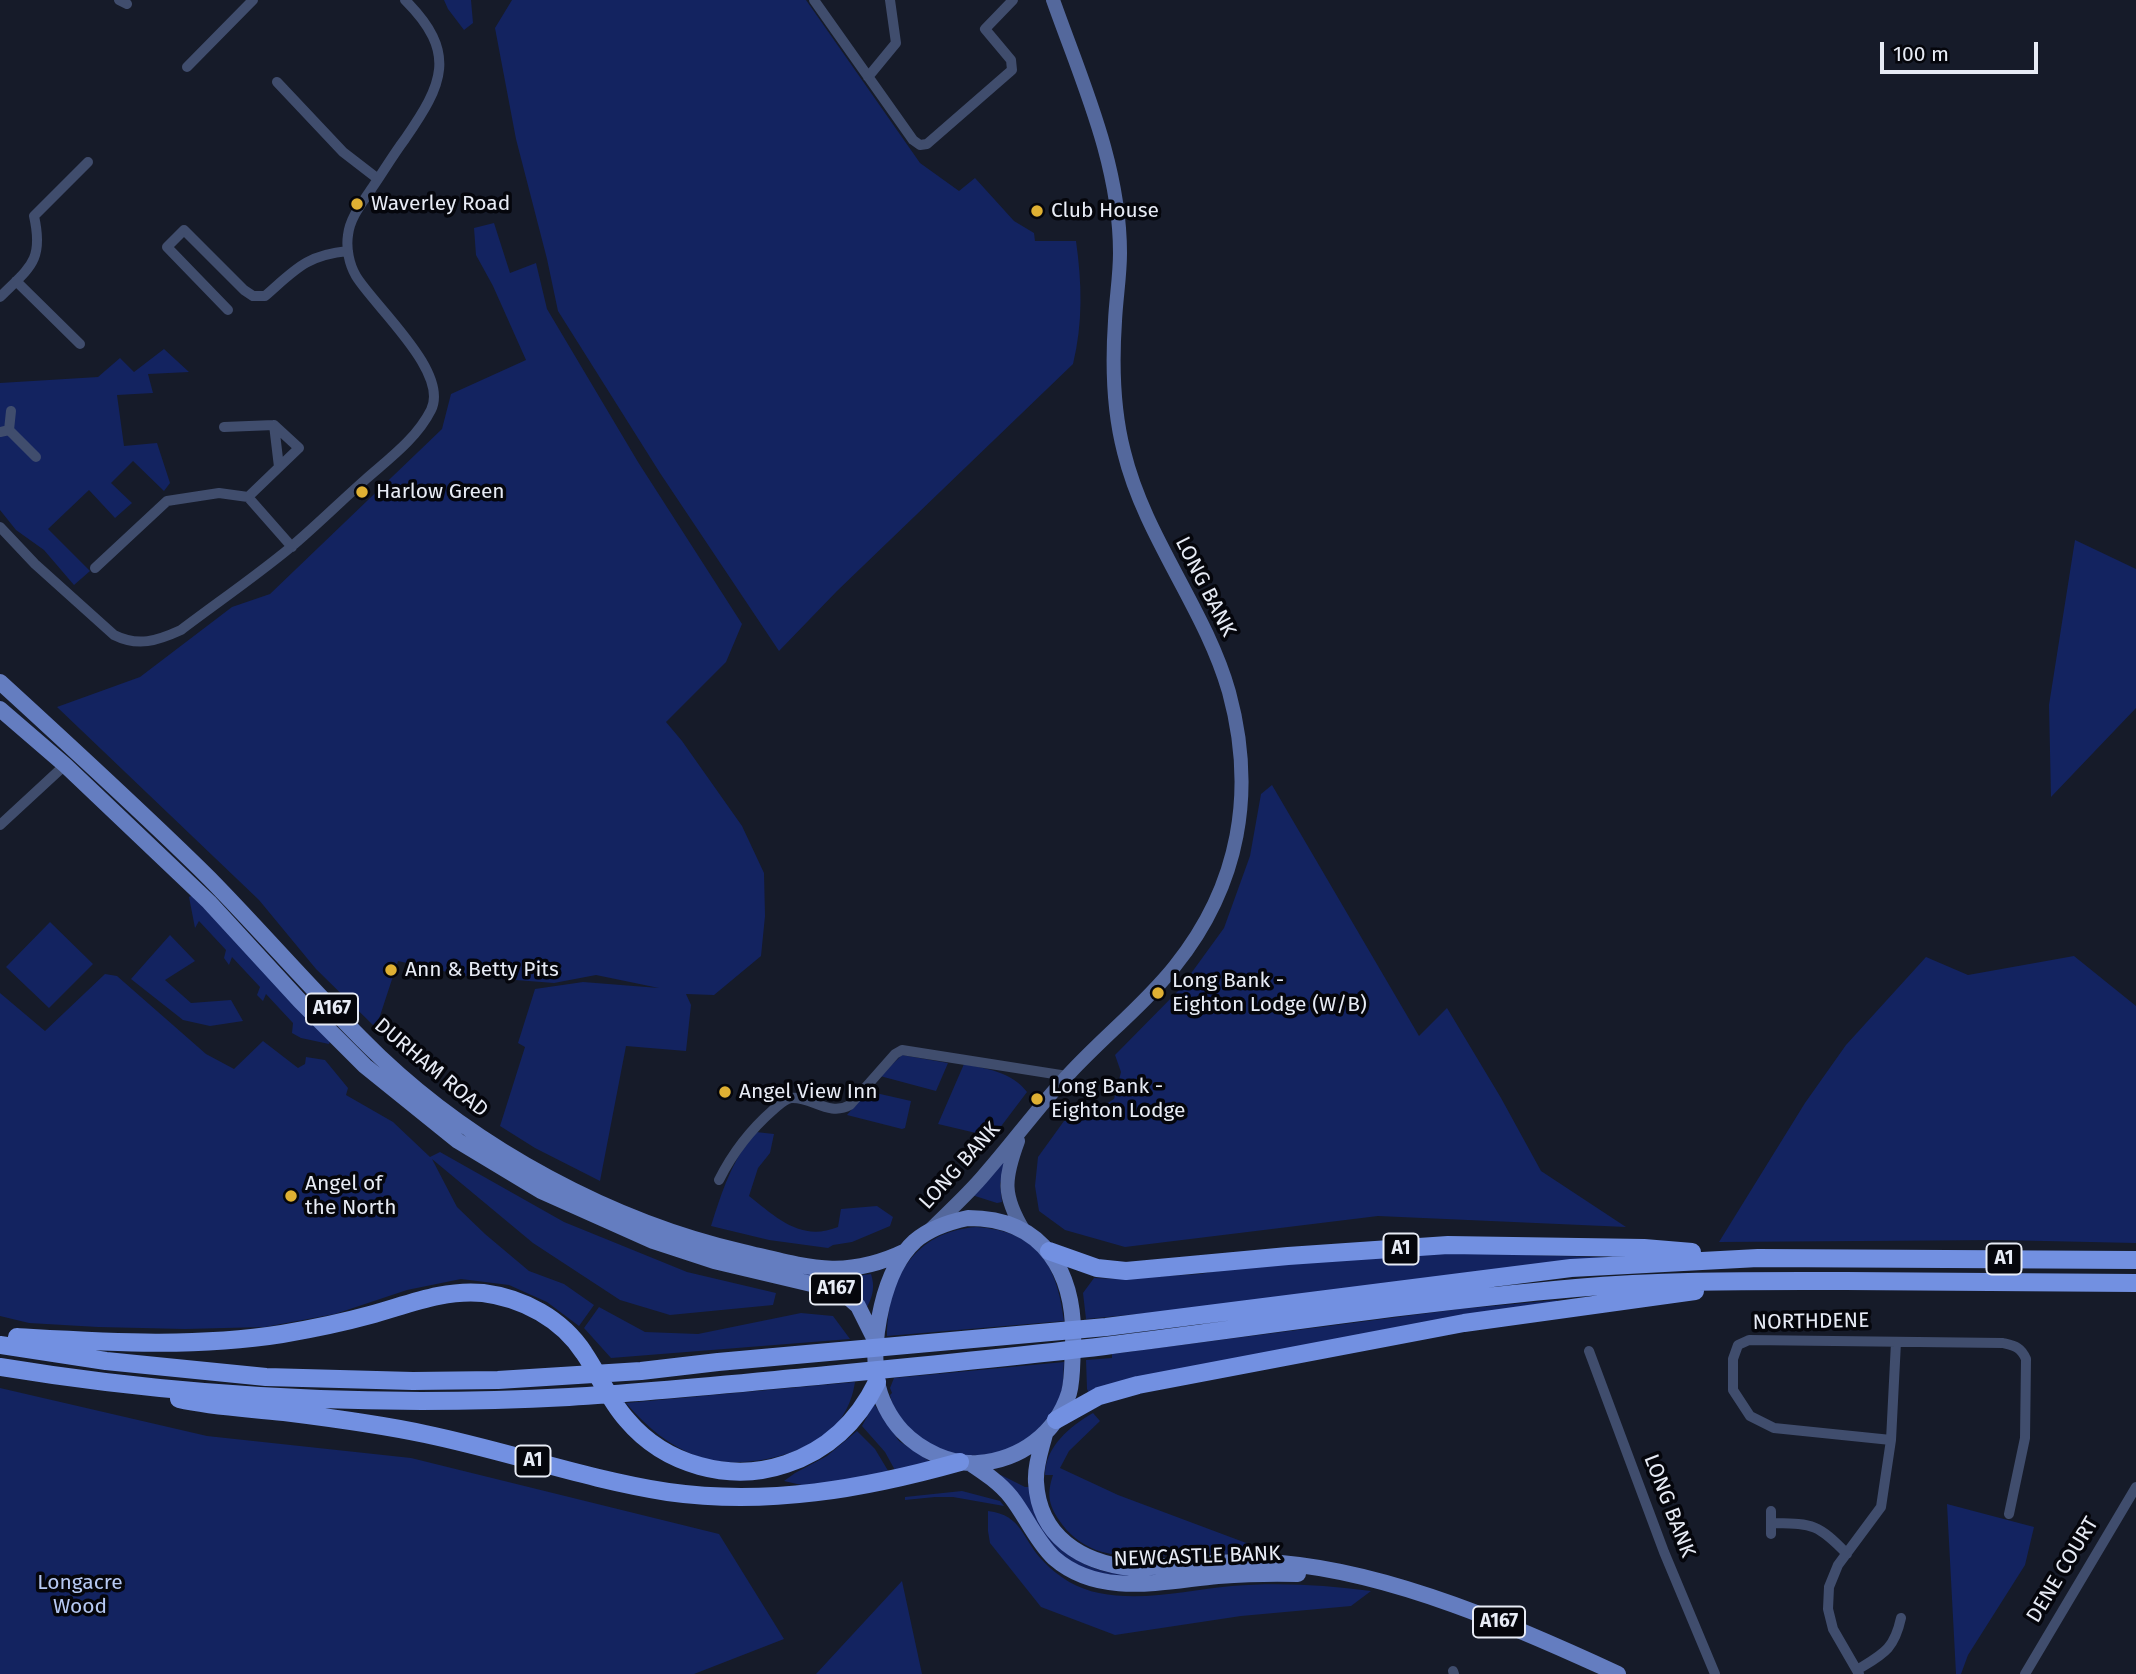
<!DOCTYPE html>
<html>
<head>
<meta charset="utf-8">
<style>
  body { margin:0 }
  #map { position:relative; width:2136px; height:1674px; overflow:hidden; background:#161b29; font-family:"Fira Sans",sans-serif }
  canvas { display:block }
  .scale { position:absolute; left:1880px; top:42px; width:158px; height:32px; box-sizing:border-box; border:4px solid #e7ebf5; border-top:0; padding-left:9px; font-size:21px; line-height:24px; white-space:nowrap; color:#e7ebf5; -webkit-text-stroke:5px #05060c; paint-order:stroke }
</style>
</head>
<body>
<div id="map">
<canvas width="2136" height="1674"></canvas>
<div class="scale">100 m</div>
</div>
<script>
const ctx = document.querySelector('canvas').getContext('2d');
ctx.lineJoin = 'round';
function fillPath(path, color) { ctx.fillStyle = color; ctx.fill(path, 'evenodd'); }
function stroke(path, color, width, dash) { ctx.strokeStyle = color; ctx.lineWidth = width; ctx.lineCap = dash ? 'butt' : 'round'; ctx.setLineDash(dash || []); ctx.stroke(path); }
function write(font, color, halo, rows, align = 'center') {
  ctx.font = font + ' "Fira Sans",sans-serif'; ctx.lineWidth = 7; ctx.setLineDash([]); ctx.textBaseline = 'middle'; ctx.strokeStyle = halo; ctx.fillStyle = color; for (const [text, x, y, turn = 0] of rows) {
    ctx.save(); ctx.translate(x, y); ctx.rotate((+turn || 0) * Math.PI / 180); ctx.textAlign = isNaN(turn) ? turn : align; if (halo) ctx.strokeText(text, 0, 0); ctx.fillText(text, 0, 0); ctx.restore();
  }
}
fillPath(new Path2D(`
  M444,0H471L473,23L464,30L448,9Z
  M512,0H806L920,163L959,191L975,178L1014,221L1034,233L1035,241H1076C1082,283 1083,323 1073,364L837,591L779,651L660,473L558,311L547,259L516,139L495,28Z
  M494,223L510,273L536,263L547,309L638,462L742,624L726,662L666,722L682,741L742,826L764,873L765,916L761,956L714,995L686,994L691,1005L686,1051L626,1046L600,1181L535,1148L500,1126L525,1047L518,1043L535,989L583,982L659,988L596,975L554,983L465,976L398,961L376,1028L316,969L259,900L57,707L140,677L232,607L270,594L442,429L451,394L526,360L493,286L476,255L474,228Z
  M164,349L189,372L148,374L153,393L117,395L124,446L157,443L170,483L164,491L133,461L111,483L132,503L115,518L89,490L48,529L90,571L74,585L44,550L16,530L0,510V383L98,377L120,358L134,372Z
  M2075,540L2136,569V708L2051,797L2049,705Z
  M1272,785L1419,1036L1447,1008L1501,1098L1541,1171L1626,1227L1378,1216L1125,1247L1065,1230L1039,1211L1035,1186L1038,1157L1064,1121L1098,1109L1114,1099L1121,1072L1115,1055L1179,990L1224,928L1250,856L1261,794Z
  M193,895L330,1041L329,1044L301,1038L292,1033L293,1023L266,994L263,1001L257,995L260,987L232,957L229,965L224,958L226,950L199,921L195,928L189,897Z
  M50,922L93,964L49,1008L6,967Z
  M170,935L195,961L165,980L191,1003L231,1000L243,1021L210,1026L183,1020L131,979Z
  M2074,956L2136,1006V1243L1999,1240L1719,1242L1805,1103L1846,1045L1926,957L1968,975Z
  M105,974L117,976L206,1054L234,1069L263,1041L298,1068L305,1064L306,1057L325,1060L348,1088L346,1095L393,1122L430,1157L440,1152L564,1222L687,1272L776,1293L773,1305L670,1315L620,1300L533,1243L432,1159L457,1207L485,1234L529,1271L564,1284L594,1305L579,1326L547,1302L509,1285L461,1279L407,1290L335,1314L265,1327L185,1329L98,1327L29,1323L0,1316V993L45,1031Z
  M902,1055L948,1063L936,1091L880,1076Z
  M964,1064C988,1069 1012,1072 1027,1092L993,1137L938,1124Z
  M867,1091L911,1101L905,1128L902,1129L847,1115Z
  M756,1132L774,1134L770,1153L758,1168L749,1196C777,1218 801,1242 838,1227L841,1209L877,1206L893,1217L890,1226L852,1242L833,1245L828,1248L769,1240L711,1226C722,1192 732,1159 756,1132Z
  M1010,1151L1000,1184L1002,1202L997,1203L975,1196L973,1195Z
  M976,1227C1037,1231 1057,1264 1064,1321L887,1336C888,1278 914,1232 976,1227Z
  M1427,1252L1626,1258L1180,1310L1086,1319L1083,1293L1094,1278L1120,1279L1200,1274L1272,1262Z
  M803,1273L840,1278L871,1274C875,1286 873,1296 867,1307L802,1275Z
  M1557,1300L1556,1305L1089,1393L1087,1389L1086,1360L1112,1358V1354L1460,1309Z
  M599,1307L645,1332L698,1334L801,1313L833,1316L850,1339L611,1358L584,1328Z
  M1064,1362C1063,1372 1064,1384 1061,1394C1059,1403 1053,1410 1048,1417C1014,1465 943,1469 905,1423C899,1415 892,1406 890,1395L892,1393L890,1388L894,1378Z
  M855,1382C853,1395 849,1406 842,1417C816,1456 741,1471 699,1457C669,1446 647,1427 626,1403Z
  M0,1388L207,1436L411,1458L719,1534L784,1639L694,1674H0Z
  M874,1404L899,1441L931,1462L896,1472L885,1452L862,1426Z
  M1093,1413L1100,1421L1069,1451L1060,1468L1118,1495L1273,1553C1241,1554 1209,1554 1176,1555C1150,1556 1122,1559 1096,1550C1081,1544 1068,1534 1059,1520C1048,1504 1047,1493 1053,1475H1045C1045,1447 1070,1426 1093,1413Z
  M857,1431L875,1449L890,1474L810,1487L784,1481L795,1473L827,1456Z
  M1001,1475L1025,1487H1030C1031,1496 1032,1506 1035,1513C1050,1548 1087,1573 1124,1574C1141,1575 1157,1573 1173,1573L1172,1575L1129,1578L1084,1570L1057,1554L998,1476Z
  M962,1491L1000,1501L1004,1506L953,1497H935L905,1500V1497Z
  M1947,1504L2034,1527L2025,1565L1968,1655L1961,1674H1956Z
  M988,1511C1023,1515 1022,1540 1044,1562C1058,1577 1078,1589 1099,1593C1143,1602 1189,1590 1232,1586C1279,1582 1325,1585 1371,1591L1351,1606L1241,1616L1115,1635L1041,1607L990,1543L988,1531Z
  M902,1581L922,1674H816Z`), '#132360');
stroke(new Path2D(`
  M119,0L127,4
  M814,0L913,140L920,145L927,144L1012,70L1011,60L985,29L1013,0
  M187,67L253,0
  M868,77L896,43L890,0
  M277,82L343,152L378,179
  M16,281L80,344
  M0,297C30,267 44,261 34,216L88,162
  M228,310L167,247L184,230L244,290L253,296H265C295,270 306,255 348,251
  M274,425L279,467
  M224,427L274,425L299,448L248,497
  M9,430L11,411
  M0,432L9,430L36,457
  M0,527L35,564L114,635C138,647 157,641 181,630C218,602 256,576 291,547C317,525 341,501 366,479C390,458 417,438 431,410C450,372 374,306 356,276C349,264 346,248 348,235C350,217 363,202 372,188C383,172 393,155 405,139C443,84 458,53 405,0
  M95,568L167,501L219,493L248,497L292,547
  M0,825L65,765
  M719,1180C733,1152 749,1131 773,1110C778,1106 784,1099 791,1098C811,1096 829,1117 850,1105L895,1054L902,1050L1067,1076
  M1589,1351L1664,1552L1715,1674
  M1891,1440L1774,1428L1750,1416L1733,1390V1359L1738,1345L1749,1340L2003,1343C2015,1346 2021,1347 2026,1359L2025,1438L2009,1514
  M1771,1523C1813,1524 1817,1523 1847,1554
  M1771,1534V1511
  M1857,1670C1883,1654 1894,1650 1901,1618
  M1453,1671L1454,1674
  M1859,1674L1833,1629L1828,1609L1829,1587L1838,1565L1881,1507L1891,1440L1896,1342
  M2025,1674L2136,1487`), '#404d6d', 10);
stroke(new Path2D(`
  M1018,1141C1004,1179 1002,1195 1024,1231
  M931,1229C949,1211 968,1194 984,1175C1013,1142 1039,1106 1069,1074C1103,1037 1144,1005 1175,966C1240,885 1256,791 1229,692C1205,608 1145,538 1124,452C1113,410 1112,365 1115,321C1116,299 1120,276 1120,253C1120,164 1082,82 1053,0`), '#54689c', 14);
stroke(new Path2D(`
  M0,682C70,746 141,811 209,878C267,937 320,1000 380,1057C477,1149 612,1222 743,1252C806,1267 844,1281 906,1251
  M0,709L65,765L209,902L300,1001L365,1066L458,1141L541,1191L653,1241L714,1261L841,1291L858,1306L876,1342
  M968,1218C1045,1218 1076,1274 1073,1345C1072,1361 1073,1378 1069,1393C1056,1434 1020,1460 978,1463C951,1465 921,1451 902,1431C890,1418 879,1398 877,1380C871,1339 883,1270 915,1241C930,1228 949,1222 968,1218Z
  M1045,1434C1041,1450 1035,1466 1036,1482C1039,1537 1082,1563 1132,1568C1181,1566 1233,1559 1281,1563C1394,1573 1516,1627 1618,1674
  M970,1463C985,1473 1000,1483 1011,1497C1026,1516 1036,1541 1054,1558C1100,1598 1164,1581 1218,1576C1245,1574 1271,1573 1298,1574`), '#647dc0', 16);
stroke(new Path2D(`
  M1049,1251L1097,1268L1126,1271L1288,1256L1448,1245L1644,1248L1692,1252
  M17,1337C105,1342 194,1348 282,1334C311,1329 341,1323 370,1315C407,1305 444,1289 483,1293C523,1298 562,1319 584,1353C599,1375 609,1400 627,1420C665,1465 730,1483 786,1464C828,1450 858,1421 877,1382
  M0,1345L106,1361L266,1377L413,1381L498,1380L641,1371L718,1362L1106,1327L1571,1268L1758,1258L2136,1260
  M0,1367C188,1398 380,1407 569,1397C655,1392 741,1383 827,1375C920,1366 1013,1357 1105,1346C1262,1326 1418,1302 1576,1288C1665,1280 1755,1281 1845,1281C1942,1282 2039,1282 2136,1283
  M179,1399C214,1407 249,1408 284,1412C332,1418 379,1424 425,1434C507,1451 585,1479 668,1492C767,1506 864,1489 960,1462
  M1056,1420L1099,1396L1138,1385L1464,1323L1695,1291`), '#7290e1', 18);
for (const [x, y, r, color] of [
  [357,204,7,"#dfb033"],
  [1037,211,7,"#dfb033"],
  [362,492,7,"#dfb033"],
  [391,970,7,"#dfb033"],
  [1158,993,7,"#dfb033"],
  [725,1092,7,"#dfb033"],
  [1037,1099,7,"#dfb033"],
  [291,1196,7,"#dfb033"]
]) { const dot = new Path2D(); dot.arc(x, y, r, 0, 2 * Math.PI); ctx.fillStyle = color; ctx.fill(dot); stroke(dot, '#05060c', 2.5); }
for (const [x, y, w] of [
  [332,1009,52],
  [1401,1249,35],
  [2004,1259,35],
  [836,1289,52],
  [533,1461,35],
  [1499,1622,52]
]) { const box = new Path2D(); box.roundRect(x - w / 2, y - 15.5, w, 31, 5); ctx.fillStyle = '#05060c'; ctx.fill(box); stroke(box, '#e7ebf5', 2); }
write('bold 19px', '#e7ebf5', null, [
  ["A167",332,1009],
  ["A1",1401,1249],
  ["A1",2004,1259],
  ["A167",836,1289],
  ["A1",533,1461],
  ["A167",1499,1622]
]);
write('21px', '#e7ebf5', '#05060c', [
  ["Waverley Road",371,204],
  ["Club House",1051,211],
  ["Harlow Green",376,492],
  ["Ann & Betty Pits",405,970],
  ["Long Bank -",1172,981],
  ["Eighton Lodge (W/B)",1172,1005],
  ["Long Bank -",1051,1087],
  ["Eighton Lodge",1051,1111],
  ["Angel View Inn",739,1092],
  ["Angel of",305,1184],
  ["the North",305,1208]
], 'left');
write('21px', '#e7ebf5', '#05060c', [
  ["LONG BANK",1205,587,63],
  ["DURHAM ROAD",431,1068,40],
  ["LONG BANK",960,1166,-48],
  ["NORTHDENE",1811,1322,-1],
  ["LONG BANK",1669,1506,69],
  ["NEWCASTLE BANK",1197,1557,-2],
  ["DENE COURT",2063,1570,-59]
]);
write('21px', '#b7c9f3', '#05060c', [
  ["Longacre",80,1583],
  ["Wood",80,1607]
]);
</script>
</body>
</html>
